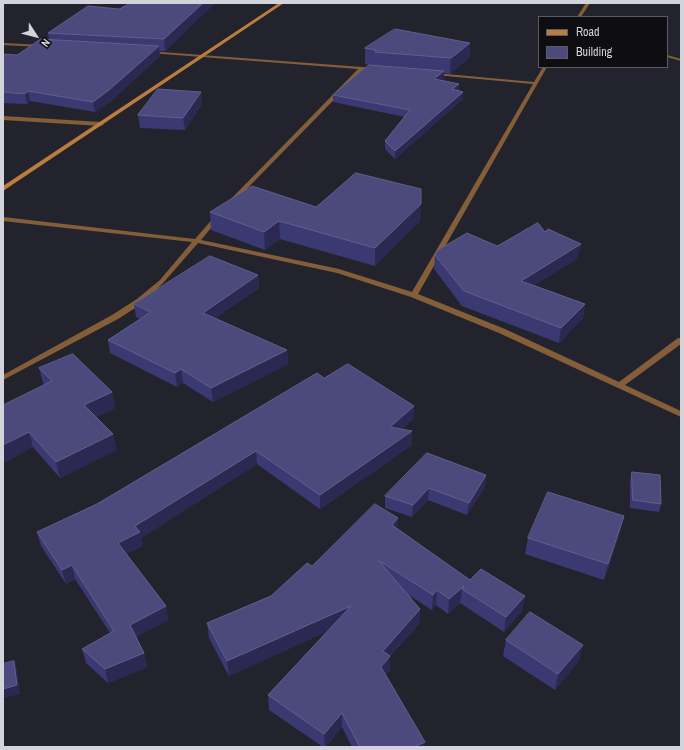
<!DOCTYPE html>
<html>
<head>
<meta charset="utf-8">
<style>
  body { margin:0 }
  #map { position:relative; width:684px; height:750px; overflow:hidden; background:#23232e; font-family:"Archivo Narrow",sans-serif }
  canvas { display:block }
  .frame { position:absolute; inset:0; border:4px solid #d3d3db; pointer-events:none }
  .legend { position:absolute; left:538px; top:16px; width:130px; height:52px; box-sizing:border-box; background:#0d0d12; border:1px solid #5c5c62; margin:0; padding:5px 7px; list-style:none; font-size:12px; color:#d3d3db }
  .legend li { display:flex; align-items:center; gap:8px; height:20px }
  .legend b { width:20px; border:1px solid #5c5c62 }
  .north { position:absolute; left:16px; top:16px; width:40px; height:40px; -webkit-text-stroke:3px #0d0d12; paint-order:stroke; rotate:126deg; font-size:11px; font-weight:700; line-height:16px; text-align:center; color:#d3d3db }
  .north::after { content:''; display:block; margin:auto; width:14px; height:18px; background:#d3d3db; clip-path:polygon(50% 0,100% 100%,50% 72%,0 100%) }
</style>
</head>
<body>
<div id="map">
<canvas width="684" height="750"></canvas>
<div class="frame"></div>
<ul class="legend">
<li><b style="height:5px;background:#bb7d3e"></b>Road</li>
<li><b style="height:11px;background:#4c497c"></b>Building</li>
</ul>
<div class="north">N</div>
</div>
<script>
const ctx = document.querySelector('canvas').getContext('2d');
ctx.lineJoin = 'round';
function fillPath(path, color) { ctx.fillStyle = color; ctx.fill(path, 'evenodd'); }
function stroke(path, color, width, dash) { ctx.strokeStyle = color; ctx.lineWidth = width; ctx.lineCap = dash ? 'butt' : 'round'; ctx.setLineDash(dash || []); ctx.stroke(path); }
fillPath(new Path2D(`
  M586,3H590L581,17H577Z
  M3,43L42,45L44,46L42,47L3,45Z
  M148,51L375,68L377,69L375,70H363L234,202H230V200L358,69L150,53L148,52Z
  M667,55L681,59V61L667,57Z
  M543,67H547L418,294L505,329L619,382L678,338H681V344L625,385L681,411V417L499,333L411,297L337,273L198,243L164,282L143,303L118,319L3,380V375L112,315L137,299L160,280L192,242L3,221V217L195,239L216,215L218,214L221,216L201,240L339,269L412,292L533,84L435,75L433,74L435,73L534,82Z
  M3,116L101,122L104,124L101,126L3,120Z`), '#845e38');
fillPath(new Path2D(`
  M279,3H284L3,191V186Z`), '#bb7d3e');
fillPath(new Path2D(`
  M131,3H215L165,51H160V56L111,101L95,112L30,101L27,104L3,103V54L17,55L49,40L48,33L119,9Z
  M470,43L469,58L450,74L444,73V78L442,80L459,84V91L463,92V99L395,159L385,149V141L405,117L333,102V95L369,65L365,64V48Z
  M201,92L202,104L185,130L140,128L138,115Z
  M316,207L420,221L375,266L280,239L265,250L211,230L210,212Z
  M545,232L578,258L534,285L585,304L583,318L559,343L462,306L434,269L435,255L497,246Z
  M258,275L259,288L215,318L287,350L288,364L213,402L183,383L177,387L110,353L108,340L140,319L136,317L134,304Z
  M39,368L112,392L115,408L96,417L113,434L116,450L60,478L33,447L3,463L44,385L43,383Z
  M324,378L414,406L413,419L402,429L412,431V445L320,509L257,464L141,538L142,546L126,554L166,606L168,620L136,637L144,653L147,667L108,683L86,663L82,649L110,633L75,579L66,584L41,546L37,532L97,504Z
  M632,472L661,504L659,512L630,508V480Z
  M486,475L485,487L467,515L428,500L412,517L385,508V496Z
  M624,516L620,532L604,580L525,554L528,538Z
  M398,529L470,580L522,611L504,632L460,603L448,614L436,605L432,610L407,594L420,609L419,624L390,656V670L386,675L425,747H352L342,727L326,747H323L269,710L268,695L328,631L229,676L209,638L207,623L271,596L312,566Z
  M506,640L579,661L555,690L503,656Z`), '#3b3971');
fillPath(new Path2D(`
  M203,3H215L165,51L164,39Z
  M470,43L469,58L450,74L451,58Z
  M159,46L160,56L111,101L95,112L93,102Z
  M444,71V78L434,86V79Z
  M459,84V91L452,89Z
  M28,91L30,101L27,104L25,94Z
  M201,92L202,104L185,130L183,118Z
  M463,92V99L395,159V151Z
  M421,204L420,221L375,266V248Z
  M279,221L280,239L265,250L264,232Z
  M581,244L578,258L519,295L521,281Z
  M258,275L259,288L204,326L203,313Z
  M585,304L583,318L559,343L561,328Z
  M287,350L288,364L213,402L211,388Z
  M181,369L183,383L177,387L175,373Z
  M112,392L115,408L87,421L84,405Z
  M414,406L413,419L389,440L390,427Z
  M412,431V445L320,509V495Z
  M29,432L33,447L3,463V445Z
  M113,434L116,450L60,478L56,462Z
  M256,451L257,464L141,538L142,546L120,557L118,543L135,526Z
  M486,475L485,487L467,515L469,503Z
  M429,488L428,500L412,517L413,505Z
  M624,516L620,532L604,580L608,564Z
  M398,518L397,533L392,525Z
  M72,565L75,579L66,584L62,570Z
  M464,586L462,589L460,603L448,614L449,599Z
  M437,590L436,605L432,610L433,595Z
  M525,596L522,611L504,632L506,617Z
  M166,606L168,620L132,639L130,625Z
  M351,606V621L229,676L227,661Z
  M420,609L419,624L390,656V670L380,682L381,667L383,651Z
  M583,645L579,661L555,690L558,674Z
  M144,653L147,667L108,683L105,669Z
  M14,661L17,669L20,694L3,698V689Z
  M342,713V727L326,747H325L324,734Z
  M425,742V747H414Z`), '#2b2951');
const building = new Path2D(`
  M131,3H203L164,39L48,33L88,6L119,9Z
  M395,29L470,43L451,58L375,52L376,50L365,48Z
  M41,39L159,46L109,90L93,102L28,91L25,94L3,92V54L17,55Z
  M369,65L444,71L434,79L459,84L452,89L463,92L395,151L385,141L410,110L333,95Z
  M158,89L201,92L183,118L138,115Z
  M356,173L421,189V204L375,248L279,221L264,232L210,212L252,186L316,207Z
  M538,223L545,232L548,229L581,244L521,281L585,304L561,328L464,291L435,255L438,250L467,233L497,246Z
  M210,256L258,275L203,313L287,350L211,388L181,369L175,373L108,340L151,312L134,304Z
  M73,354L112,392L84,405L113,434L56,462L29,432L3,445V405L52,381L39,368Z
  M348,364L414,406L390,427L412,431L320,495L256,451L135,526L140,532L118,543L166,606L130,625L144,653L105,669L82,649L114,631L72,565L62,570L37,532L97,504L317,373L324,378Z
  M427,453L486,475L469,503L429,488L413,505L385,496Z
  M632,472L660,475L661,504L633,500Z
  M548,492L624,516L608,564L528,538Z
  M375,504L398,518L392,525L470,580L481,569L525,596L506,617L462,589L464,586L449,599L437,590L433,595L378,560L420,609L383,651L390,656L381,667L425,742L414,747H360L342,713L324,734L268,695L351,606L227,661L207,623L271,596L307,563L312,566Z
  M530,612L583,645L558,674L506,640Z
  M14,661L17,685L3,689V664Z`);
fillPath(building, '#4c497c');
stroke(building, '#615f8b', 1);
</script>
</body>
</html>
